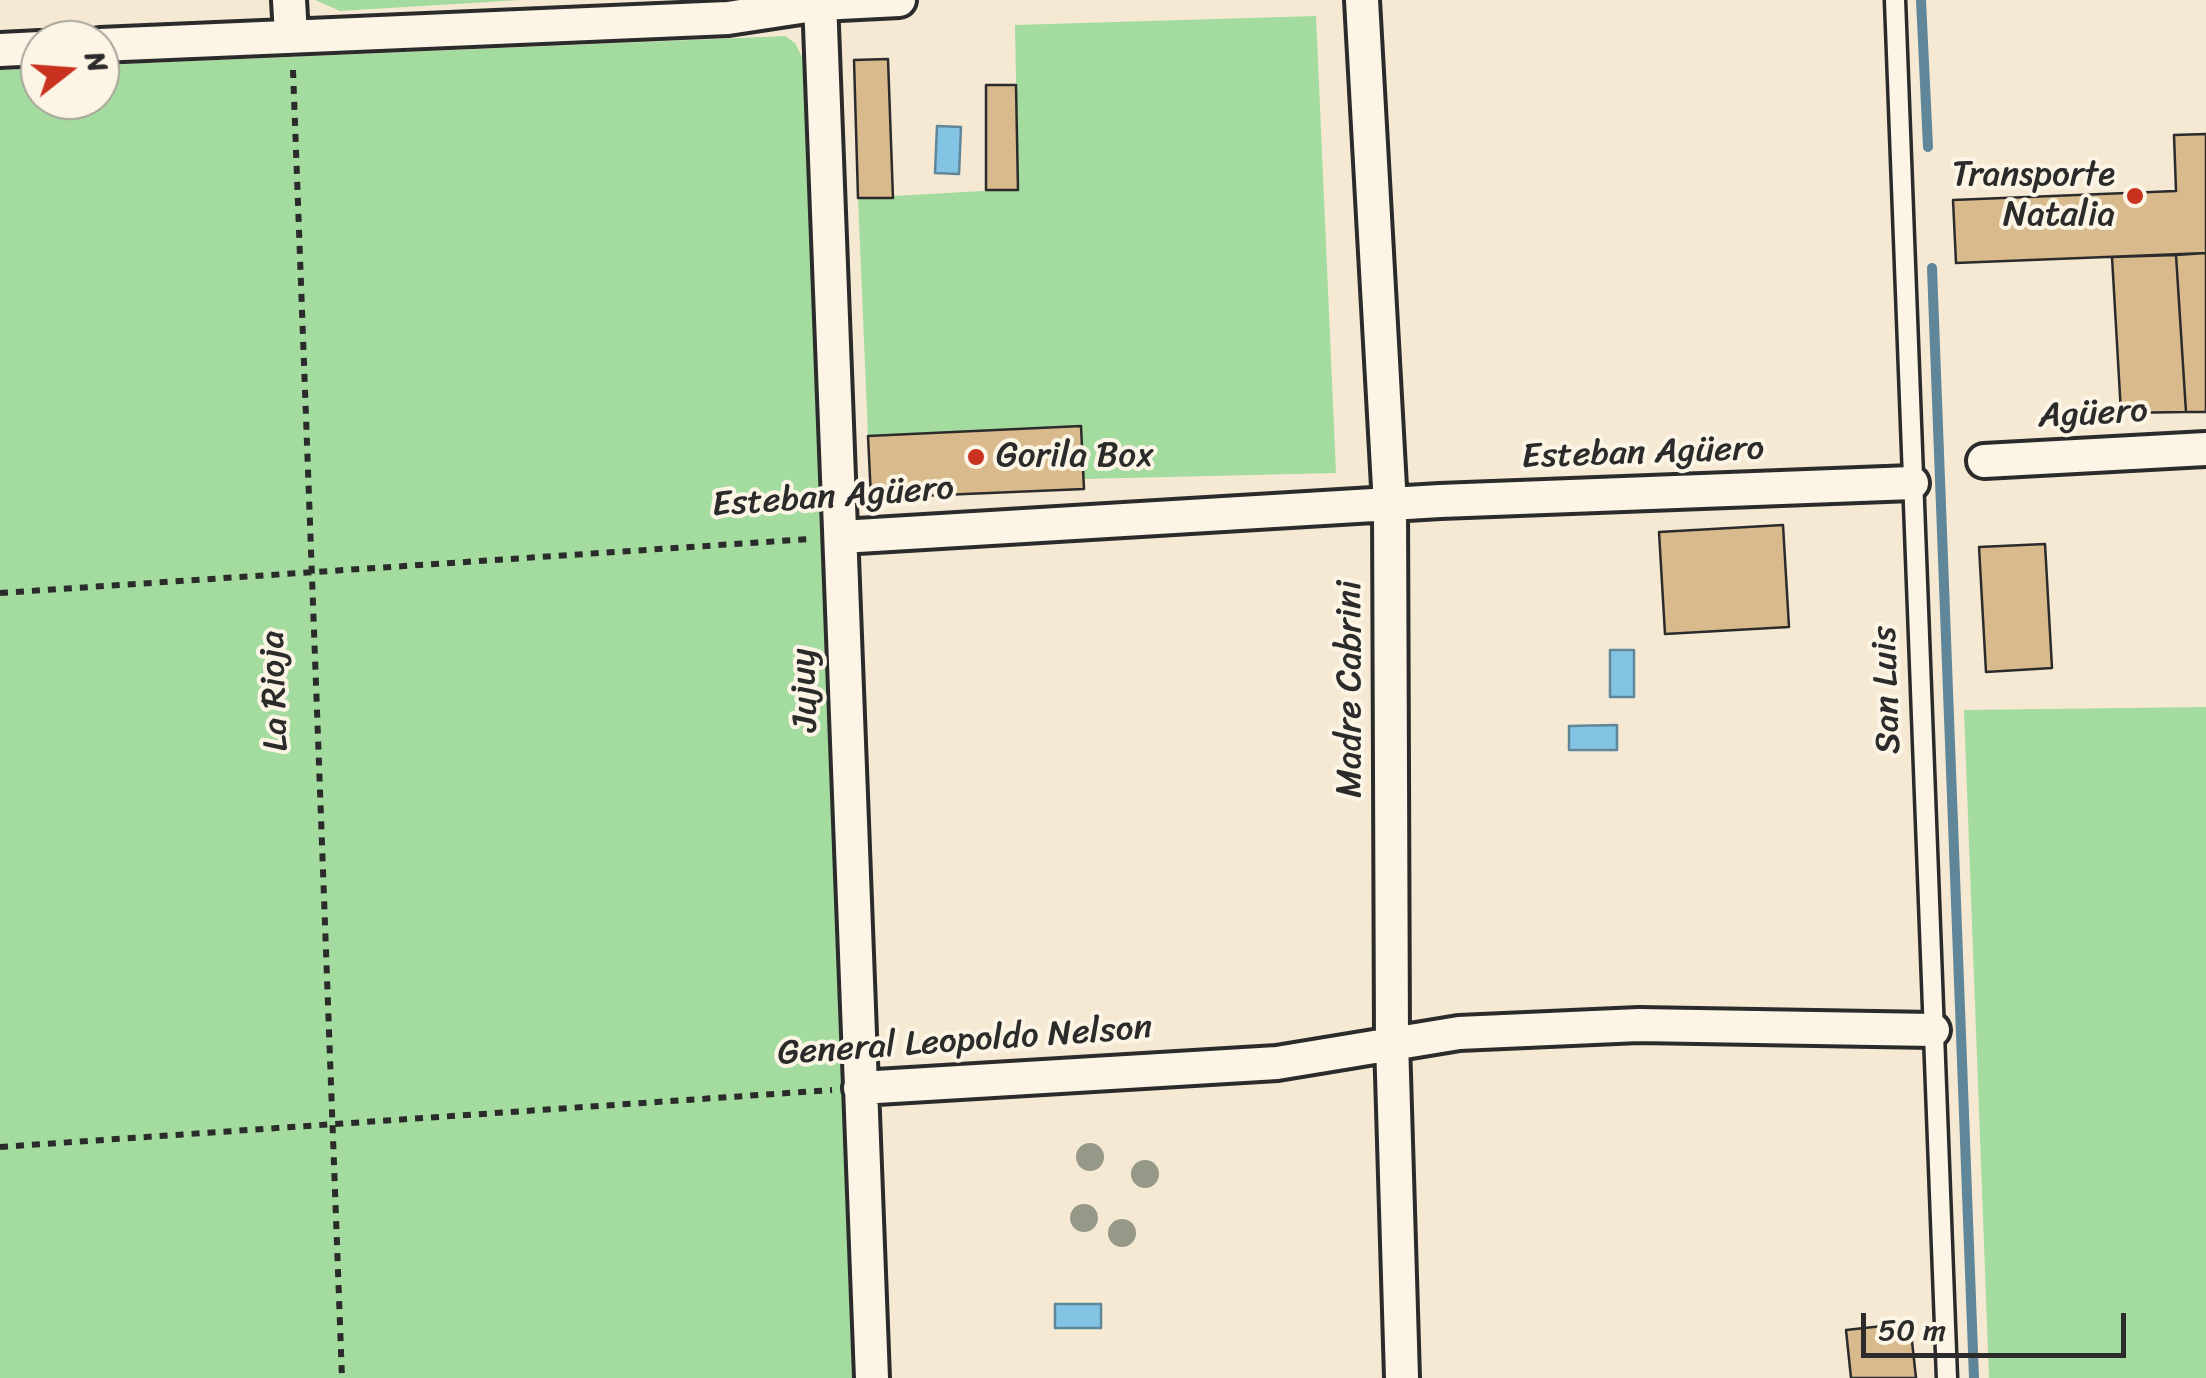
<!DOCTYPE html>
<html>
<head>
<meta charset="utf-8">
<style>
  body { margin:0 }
  #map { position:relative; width:2206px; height:1378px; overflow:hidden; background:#f5e9d3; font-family:Sriracha,sans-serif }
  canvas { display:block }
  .north { position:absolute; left:20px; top:20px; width:100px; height:100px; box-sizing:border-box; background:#fcf5e5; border:2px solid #a8a49b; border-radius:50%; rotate:73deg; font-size:28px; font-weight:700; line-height:40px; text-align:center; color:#2b2b2b }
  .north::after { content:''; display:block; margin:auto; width:35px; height:45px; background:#c8321e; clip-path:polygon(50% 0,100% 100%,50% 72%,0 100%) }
  .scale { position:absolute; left:1861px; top:1313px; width:265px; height:45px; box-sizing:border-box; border:5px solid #2b2b2b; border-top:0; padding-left:12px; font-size:30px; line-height:35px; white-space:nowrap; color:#2b2b2b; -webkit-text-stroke:8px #fcf5e5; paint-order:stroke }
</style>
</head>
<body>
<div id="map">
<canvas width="2206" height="1378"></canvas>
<div class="north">N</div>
<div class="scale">50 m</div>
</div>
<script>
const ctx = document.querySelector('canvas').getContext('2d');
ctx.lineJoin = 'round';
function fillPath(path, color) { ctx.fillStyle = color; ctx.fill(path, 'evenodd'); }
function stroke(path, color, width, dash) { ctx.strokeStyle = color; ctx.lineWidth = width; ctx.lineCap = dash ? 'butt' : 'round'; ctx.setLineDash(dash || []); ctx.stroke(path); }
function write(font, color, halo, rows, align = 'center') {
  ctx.font = font + ' Sriracha,sans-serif'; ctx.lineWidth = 8; ctx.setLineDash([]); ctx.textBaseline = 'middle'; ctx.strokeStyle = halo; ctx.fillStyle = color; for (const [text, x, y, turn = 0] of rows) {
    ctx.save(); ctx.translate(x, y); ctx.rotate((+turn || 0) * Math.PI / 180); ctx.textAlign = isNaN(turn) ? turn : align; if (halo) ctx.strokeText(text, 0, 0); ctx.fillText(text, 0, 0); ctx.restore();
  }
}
fillPath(new Path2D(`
  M315,0H521L340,11Z
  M1316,16L1336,473L1083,479L1080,426L868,436L858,198L1018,189L1015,25Z
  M785,36L795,43L807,67L852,1378H0V70L40,68V100H100V65Z
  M2206,707V1378H1989L1964,710Z`), '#a4db9f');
const water = new Path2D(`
  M937,126L961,127L959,174L935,173Z
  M1610,650H1634V697H1610Z
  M1617,725V750H1569V726Z
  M1055,1304H1101V1328H1055Z`);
fillPath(water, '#83c3e3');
stroke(water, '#608699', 2.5);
stroke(new Path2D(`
  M1921,0L1928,147
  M1932,268L1974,1378`), '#608699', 10);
const building = new Path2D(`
  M888,59L893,198H858L854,60Z
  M986,85H1016L1018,190H986Z
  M2206,134V253L1956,263L1953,200L2176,191L2174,135Z
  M2206,253V412H2186L2176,255Z
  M2176,255L2186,412L2121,413L2112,257Z
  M1081,426L1084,489L871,498L868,436Z
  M1783,525L1789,627L1665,634L1659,532Z
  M2045,544L2052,668L1986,672L1979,547Z
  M1910,1323L1916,1378H1851L1846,1330Z`);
fillPath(building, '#d9ba8c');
stroke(building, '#2b2b2b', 2.5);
const service = new Path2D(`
  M1895,0L1947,1378`);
const minor = new Path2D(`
  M289,0L291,35
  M820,0L872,1378
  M1362,0L1390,505L1392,1041L1402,1378
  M100,45L728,18L820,4L899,0
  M0,50L40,48
  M1984,461L2206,449
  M841,537L1440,501L1912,483
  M860,1088L1277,1063L1459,1033L1639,1025L1933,1030`);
stroke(service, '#2b2b2b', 25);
stroke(minor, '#2b2b2b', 40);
stroke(new Path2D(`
  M293,70L342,1378
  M0,593L810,539
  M0,1147L832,1090`), '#2b2b2b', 6, [8, 8]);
stroke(service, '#fcf5e5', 18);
stroke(minor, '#fcf5e5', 32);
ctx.fillStyle = '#969987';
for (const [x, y] of [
  [1090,1157],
  [1145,1174],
  [1084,1218],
  [1122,1233]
]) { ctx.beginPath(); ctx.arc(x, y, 14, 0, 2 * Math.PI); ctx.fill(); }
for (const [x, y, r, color] of [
  [2135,196,10,"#c8321e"],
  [976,457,10,"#c8321e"]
]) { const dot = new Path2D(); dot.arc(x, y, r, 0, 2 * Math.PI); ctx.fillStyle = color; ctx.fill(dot); stroke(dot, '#fcf5e5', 4); }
write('35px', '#2b2b2b', '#fcf5e5', [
  ["Transporte",2115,176],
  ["Natalia",2115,216],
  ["Gorila Box",996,457,"left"]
], 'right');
write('35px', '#2b2b2b', '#fcf5e5', [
  ["Agüero",2093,415,-3],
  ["Esteban Agüero",1643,454,-2],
  ["Esteban Agüero",833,498,-4],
  ["Madre Cabrini",1351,689,-90],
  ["Jujuy",806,690,-92],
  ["San Luis",1888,690,-92],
  ["La Rioja",276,691,-92],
  ["General Leopoldo Nelson",965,1042,-4]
]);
</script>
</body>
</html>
